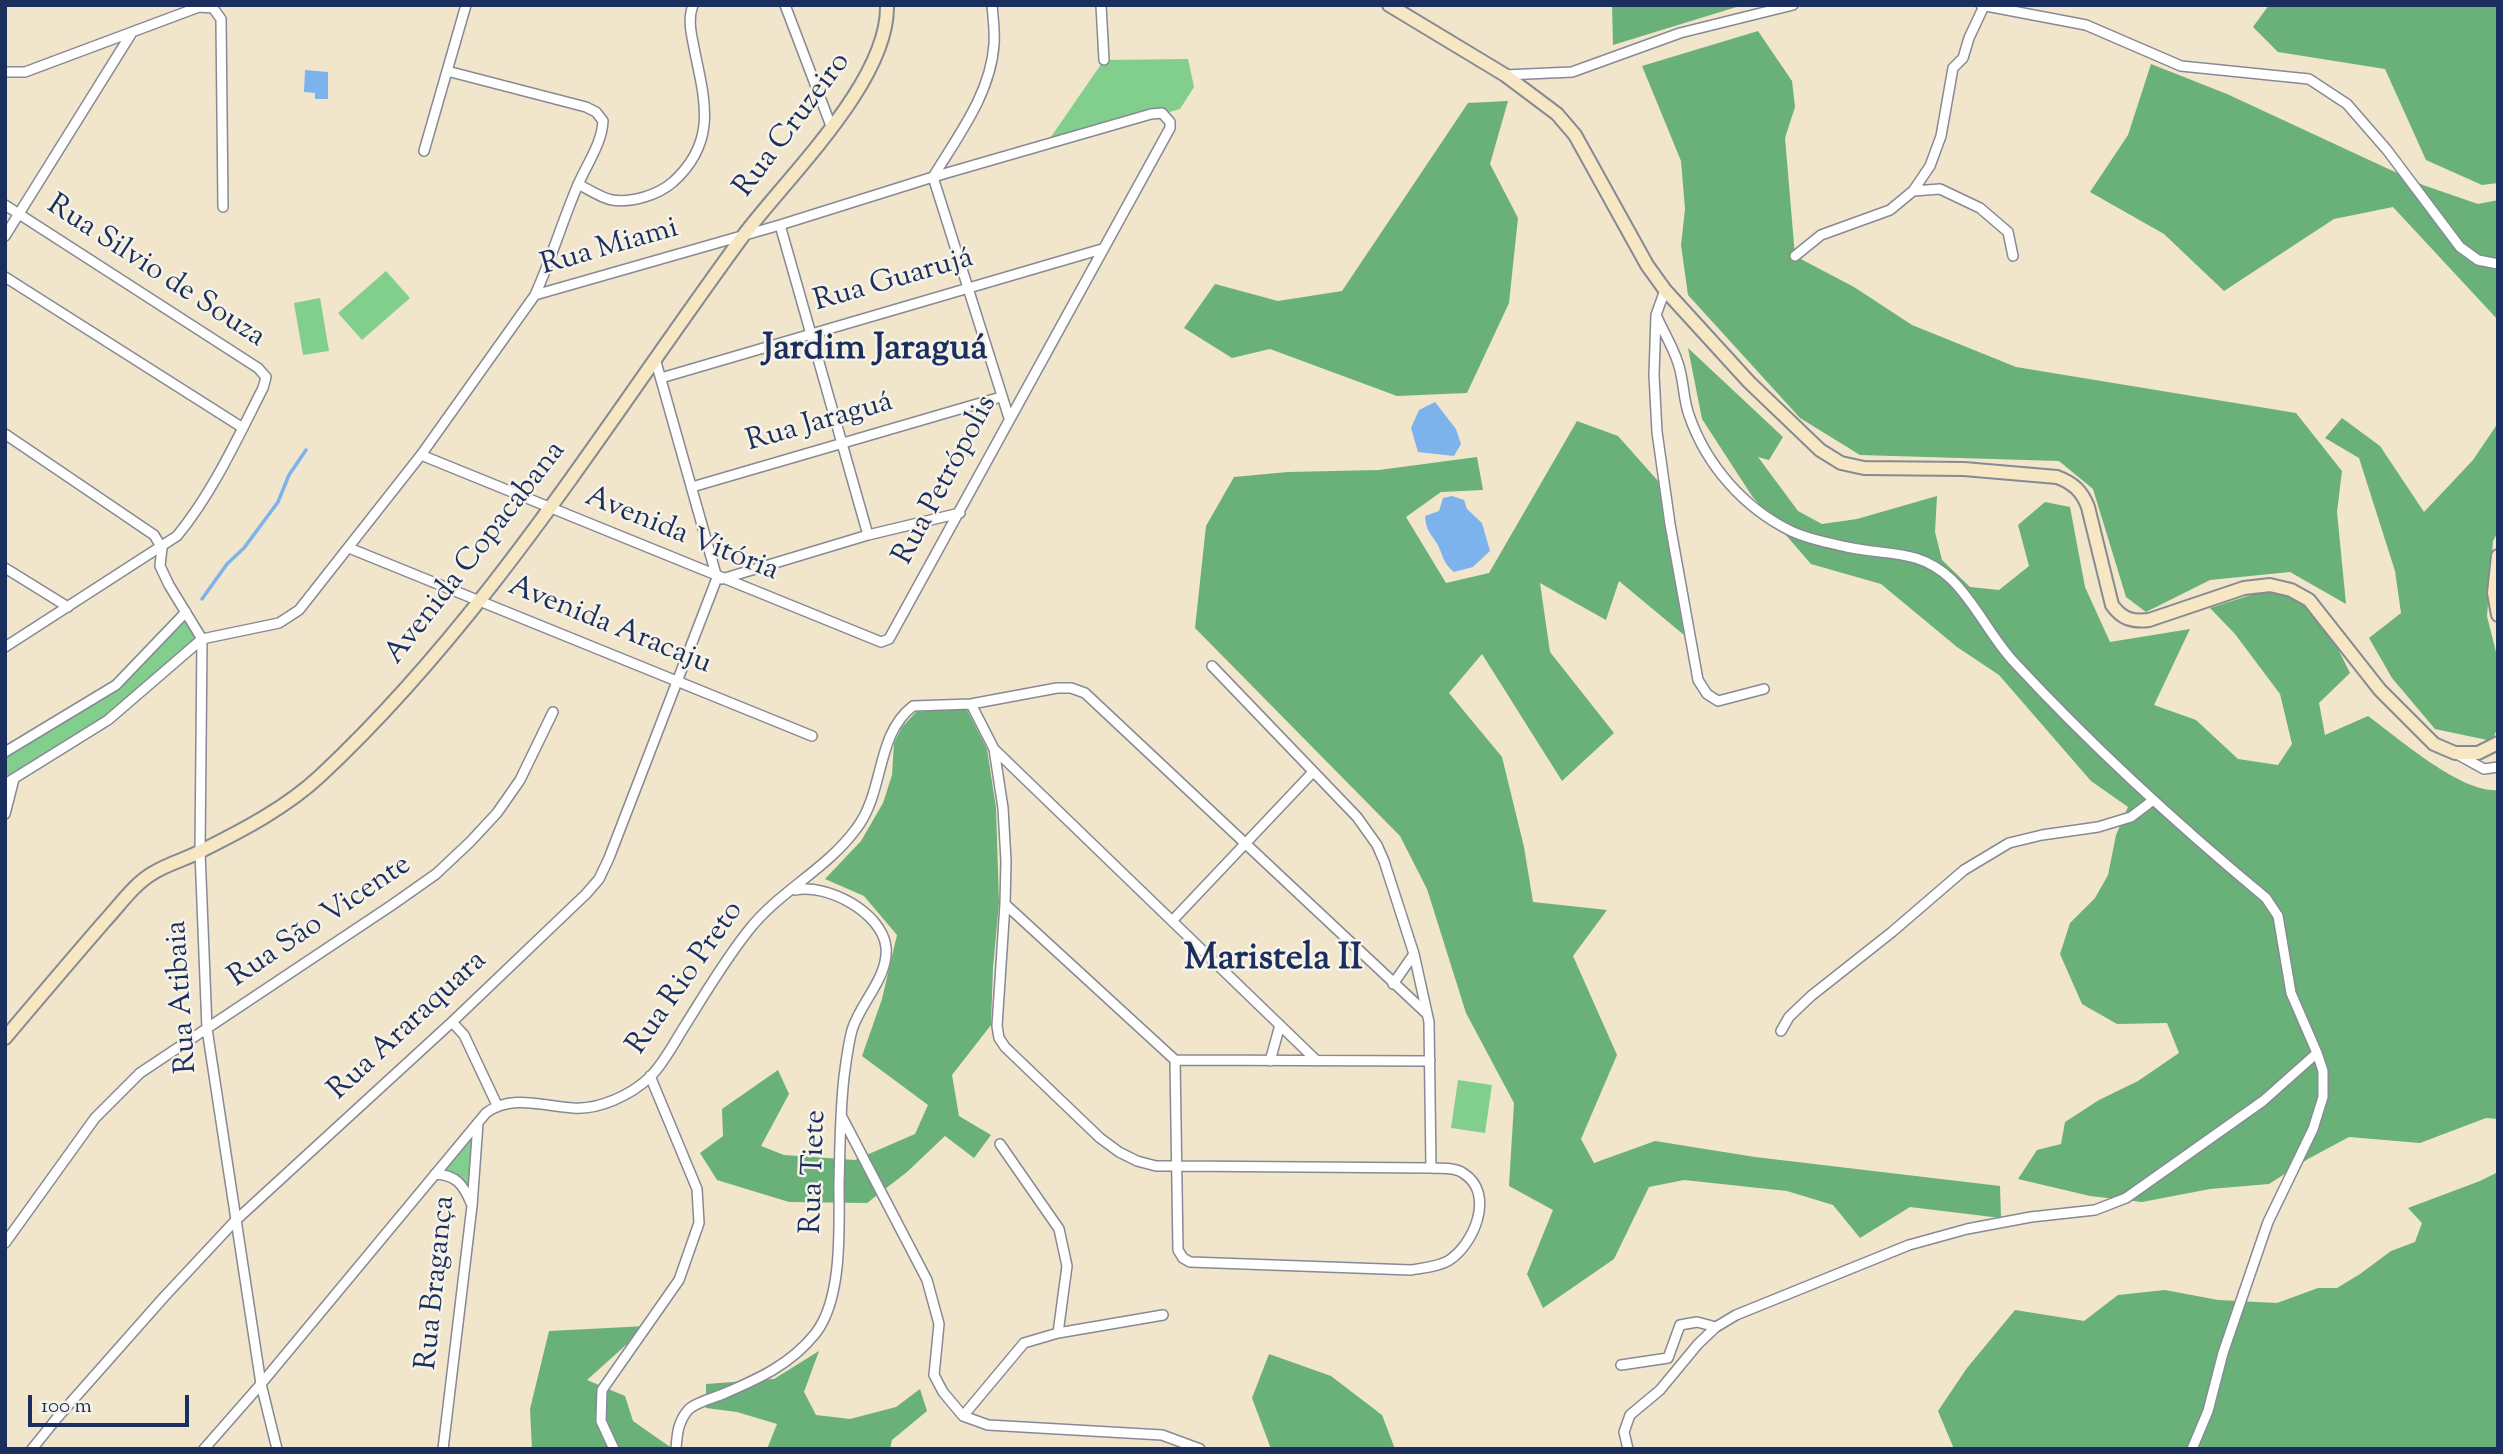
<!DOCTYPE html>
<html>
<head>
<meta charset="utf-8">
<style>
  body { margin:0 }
  #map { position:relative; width:2503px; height:1454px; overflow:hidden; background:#f1e5cb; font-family:"Sorts Mill Goudy",serif }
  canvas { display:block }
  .frame { position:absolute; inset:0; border:7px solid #1b2f5e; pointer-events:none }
  .scale { position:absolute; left:28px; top:1395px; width:161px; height:32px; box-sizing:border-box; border:4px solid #1b2f5e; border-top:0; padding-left:9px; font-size:21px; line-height:24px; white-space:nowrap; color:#1b2f5e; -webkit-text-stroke:5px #f7f3e8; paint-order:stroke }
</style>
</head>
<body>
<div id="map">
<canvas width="2503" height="1454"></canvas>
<div class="frame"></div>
<div class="scale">100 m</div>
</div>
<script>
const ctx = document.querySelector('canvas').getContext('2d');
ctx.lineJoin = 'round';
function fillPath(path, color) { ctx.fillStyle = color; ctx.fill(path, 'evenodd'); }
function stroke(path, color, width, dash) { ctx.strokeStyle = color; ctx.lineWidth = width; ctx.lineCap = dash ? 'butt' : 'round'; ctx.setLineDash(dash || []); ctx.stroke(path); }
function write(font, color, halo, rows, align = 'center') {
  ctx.font = font + ' "Sorts Mill Goudy",serif'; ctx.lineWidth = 5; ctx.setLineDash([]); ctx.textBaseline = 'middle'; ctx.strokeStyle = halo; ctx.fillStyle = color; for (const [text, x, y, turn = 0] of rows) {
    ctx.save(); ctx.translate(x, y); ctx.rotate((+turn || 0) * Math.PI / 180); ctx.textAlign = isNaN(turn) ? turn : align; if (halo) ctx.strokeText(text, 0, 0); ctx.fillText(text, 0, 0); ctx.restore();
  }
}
fillPath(new Path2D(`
  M1188,59L1194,87L1180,109L1044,147L1104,60Z
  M386,271L410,298L362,340L338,313Z
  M320,298L329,351L303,355L294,303Z
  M186,612L202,639L108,720L5,784V752L116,685Z
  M1458,1080L1492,1085L1485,1133L1451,1128Z
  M477,1124L471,1202L466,1190L436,1174Z`), '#82ce8d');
fillPath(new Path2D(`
  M1612,5H1743L1613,45Z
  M2269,5H2498V183L2482,185L2426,160L2385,69L2278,52L2253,27Z
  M1758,31L1792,81L1795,107L1785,138L1795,256L1854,287L1912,325L2016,367L2296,413L2342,471L2337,512L2346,604L2290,572L2210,580L2146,612L2126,597L2093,489L2059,461L1860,455L1800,418L1688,295L1681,245L1685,209L1681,161L1642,66Z
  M2151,64L2227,94L2423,185L2478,204L2498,200V320L2393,207L2334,219L2224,291L2164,234L2090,192L2128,135Z
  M1508,101L1490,164L1518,218L1509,303L1467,393L1397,396L1270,349L1232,358L1184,328L1215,284L1278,301L1342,291L1468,103Z
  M1688,348L1783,437L1769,460L1758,457L1798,511L1822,524L1857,519L1937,496L1935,532L1942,560L1970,587L1999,590L2029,566L2018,525L2045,502L2070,507L2085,587L2110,642L2190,629L2154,705L2196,720L2238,759L2278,765L2292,744L2280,694L2235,634L2210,608L2257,593H2297L2335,643L2350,673L2319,703L2325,735L2368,716C2397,737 2462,794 2498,790V1119L2486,1118L2420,1143L2349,1137L2308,1159L2269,1184L2210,1189L2142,1202L2090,1196L2018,1179L2037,1150L2061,1144L2065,1122L2099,1100L2138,1081L2179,1053L2167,1023L2117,1024L2082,1004L2060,954L2070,923L2095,898L2108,875L2116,835L2128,807L2091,781L1999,675L1957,647L1881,584L1811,564L1752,496L1702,419Z
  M2342,418L2380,446L2424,512L2473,460L2498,423V532L2493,541L2487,616L2498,660V727L2492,741L2435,729L2392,678L2369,638L2401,613L2395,571L2359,458L2325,438Z
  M1577,421L1618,436L1658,481L1684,635L1619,581L1606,620L1540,583L1550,652L1614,733L1562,781L1482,654L1449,693L1502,757L1524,847L1533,902L1607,910L1573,956L1617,1055L1581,1139L1594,1163L1655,1141L1755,1157L2000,1186L2001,1218L1910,1207L1860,1238L1833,1205L1787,1191L1684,1180L1649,1187L1614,1259L1543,1308L1527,1274L1553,1210L1509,1186L1514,1103L1466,1013L1427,889L1400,836L1195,628L1206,526L1234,477L1288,472L1379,470L1477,457L1483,490L1441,492L1406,517L1446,583L1489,573Z
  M936,710H967L987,749L996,808L999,903L993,968L991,1025L952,1075L959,1116L991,1135L974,1158L945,1136L907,1172L867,1203L789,1202L717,1180L700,1153L723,1136L722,1109L778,1070L789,1094L761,1146L784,1155L855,1160L915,1134L928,1105L862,1056L882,999L897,935L864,896L825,879L861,841L883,803L892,775L894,743L902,727L916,712Z
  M2498,1172V1449H1954L1938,1411L1967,1368L2015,1310L2084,1321L2118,1295L2165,1290L2218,1300L2277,1303L2318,1288H2337L2360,1274L2391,1251L2415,1242L2422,1223L2408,1208L2480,1181Z
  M647,1326L587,1380L625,1396L633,1421L673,1449H532L530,1409L549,1331Z
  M819,1351L804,1392L816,1415L850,1419L896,1407L920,1389L927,1411L892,1440L890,1449H767L777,1424L737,1412L706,1408V1384L774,1379Z
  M1269,1354L1331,1376L1382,1415L1395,1449H1271L1252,1398Z`), '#69b178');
fillPath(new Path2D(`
  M305,70L328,72V99H315V93L304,92Z
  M1435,402L1456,429L1461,444L1454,456L1418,452L1411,428L1419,410Z
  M1452,496L1464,500L1467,509L1482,523L1490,551L1473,567L1454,572C1441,561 1444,555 1436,542C1429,532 1426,529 1425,516L1439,511L1443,498Z`), '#7db3ec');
stroke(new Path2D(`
  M202,599L227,564L244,548L278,502L289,475L306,450`), '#7db3ec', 3.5);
const street = new Path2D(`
  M785,5L831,126
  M992,5C993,18 995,31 994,44C991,93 958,136 933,177L1009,418
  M1101,5L1104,60
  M1981,5L2086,25L2181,66L2309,79L2347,104L2387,150L2460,247L2478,260L2498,264
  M447,71L586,107L596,112L603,121C602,144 586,165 577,187C562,222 551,260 535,295
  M5,72H25L199,7L213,8L221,19L223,207
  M1505,75L1572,72L1680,33L1793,5
  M424,151L466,5
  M578,184C588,189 601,198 612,200C632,203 658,195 673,182C716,143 706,104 695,53C692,36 687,21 693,5
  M1913,191L1940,189L1980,208L2008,232L2013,256
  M5,205L258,368L266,377L263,388C237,439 213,492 177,536L5,647
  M780,225L868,535
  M5,236L131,34
  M1795,256L1821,235L1890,210L1913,191L1930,166L1941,136L1953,68L1963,58L1969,38L1984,6
  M5,277L243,428
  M1665,290L1656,315L1654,375L1657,432L1670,524L1698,680L1707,694L1718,701L1764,689
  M1656,315C1663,331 1673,347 1678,363C1684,380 1683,399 1689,415C1706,465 1744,508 1791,531C1808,539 1829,543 1847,547C1887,556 1918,548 1951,579C1976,603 1991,638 2015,663C2093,747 2178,825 2266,898L2278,916L2291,993L2317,1053
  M661,378L1102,249
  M5,434L154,535L162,548
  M692,487L1001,397
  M162,548L160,566L169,585L202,639L200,852L207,1029L261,1384L277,1449
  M349,548L812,736
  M5,568L68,607
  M722,579L868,535L960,513
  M1212,666L1357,817L1377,845L1384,861L1414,954L1429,1022L1431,1168
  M971,704L994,749L1003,808L1006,861L1005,904L997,1026L999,1038L1005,1047L1100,1138L1119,1152L1137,1161L1156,1166H1177L1431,1168C1441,1169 1455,1167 1463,1173C1496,1193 1474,1245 1448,1261C1437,1267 1423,1268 1411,1270L1190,1262L1183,1258L1178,1250L1175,1060
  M994,749L1317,1061
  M5,752L116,685L186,612
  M2455,753L2484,769L2498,767
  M5,784L108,720L202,639L279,623L299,610L421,455L535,295L780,225L933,177L1151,114L1162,113L1170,122V128L889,639L881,642L421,455
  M5,814L14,779
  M1005,904L1175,1060L1430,1061
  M1172,921L1313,772
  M1393,984L1414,954
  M452,1022L464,1035L497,1105
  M1781,1031L1789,1017L1811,996L1892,932L1964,870L2009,843L2042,835L2098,827L2131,817L2152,801
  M1270,1061L1280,1025
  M842,1117L927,1280L939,1324L934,1375L943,1392L963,1416L988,1425L1162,1435L1200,1449
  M1000,1144L1059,1229L1067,1266L1058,1333
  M435,1174C456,1175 463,1184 471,1203
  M5,1243L95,1118L140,1073L392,905L436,874L470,842L497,813L520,780L553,712
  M1621,1365L1668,1358L1680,1325L1697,1322L1716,1327
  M963,1416L1024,1343L1058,1333L1163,1315
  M32,1449L57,1418L164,1297L235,1221L452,1022L586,894L599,879L609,858L717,578L656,362
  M204,1449L261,1384L486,1113C511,1094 543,1106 573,1108C599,1110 631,1095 650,1077C665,1062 675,1041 686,1024C706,992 725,960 748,931C779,891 826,870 856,829C885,792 875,735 913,706L971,704L1057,688H1071L1085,693L1426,1013
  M443,1449L472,1206L478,1123
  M614,1449L601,1421L602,1390L679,1280L699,1223L697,1189L650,1076
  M676,1449C677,1434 678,1421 689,1409C697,1402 713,1398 723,1394C758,1379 790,1365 815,1334C843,1299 839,1227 839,1184C840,1148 840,1112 844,1077C846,1062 848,1045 852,1030C860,1003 889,977 886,947C882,912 826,883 795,890
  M1628,1449L1624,1432L1630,1415L1660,1390L1698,1344L1716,1327L1736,1315L1909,1245L1967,1229L2031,1217L2095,1210L2126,1198L2263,1101L2317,1053L2323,1071V1097L2313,1129L2268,1222L2223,1353L2208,1411L2192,1449`);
const secondary = new Path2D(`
  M1389,5L1505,75L1557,114L1575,135L1647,265L1665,290L1749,382L1820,450L1841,463L1864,468L1964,469L2057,477C2073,483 2082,491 2088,507L2112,605C2122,619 2132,622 2149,620L2244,588L2270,585L2291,590L2309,600L2380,690L2434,744L2455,753H2478L2498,743
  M2498,556L2494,593L2498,615
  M5,1038C38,999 71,960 104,922C119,906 134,884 153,873C169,863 187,859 203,850C243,830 287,807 320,776C488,619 608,420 743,236C788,176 889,81 887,5`);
stroke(street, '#868a94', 12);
stroke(secondary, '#868a94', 16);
stroke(street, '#fff', 9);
stroke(secondary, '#f7e8c3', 12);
write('30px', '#1b2f5e', '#f7f3e8', [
  ["Rua Cruzeiro",794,126,-53],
  ["Rua Miami",610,249,-16],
  ["Rua Silvio de Souza",155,273,33],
  ["Rua Guarujá",894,282,-16],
  ["Rua Jaraguá",820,424,-16],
  ["Rua Petrópolis",947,481,-62],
  ["Avenida Vitória",681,536,22],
  ["Avenida Copacabana",477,554,-52],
  ["Avenida Aracaju",609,627,22],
  ["Rua São Vicente",321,923,-34],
  ["Rua Rio Preto",687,979,-55],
  ["Rua Atibaia",184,997,-94],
  ["Rua Araraquara",409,1027,-43],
  ["Rua Tiete",816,1172,-88],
  ["Rua Bragança",438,1283,-84]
]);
write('bold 37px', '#1b2f5e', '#f7f3e8', [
  ["Jardim Jaraguá",875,352],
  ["Maristela II",1273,962]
]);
</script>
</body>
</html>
